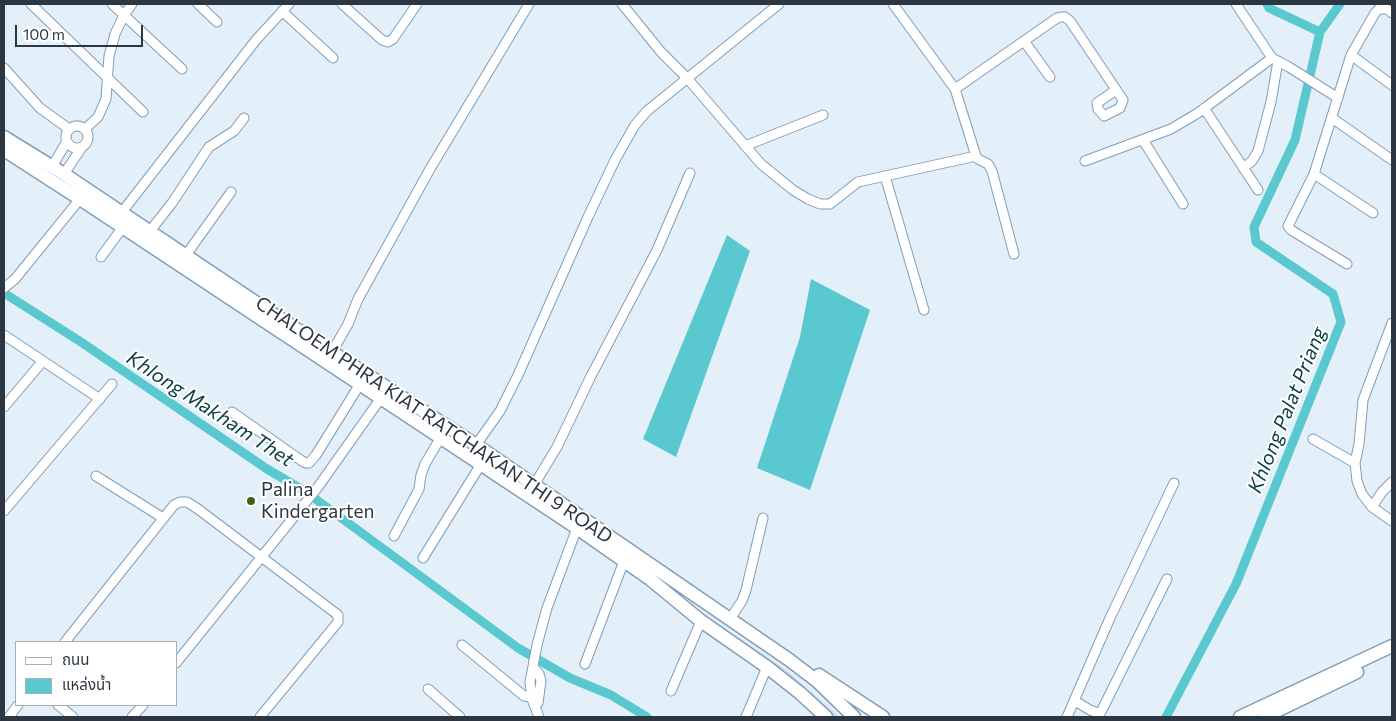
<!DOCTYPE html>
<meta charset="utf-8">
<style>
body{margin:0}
#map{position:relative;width:1396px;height:721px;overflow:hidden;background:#e3eff9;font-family:Commissioner,"Noto Sans Thai",sans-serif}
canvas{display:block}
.frame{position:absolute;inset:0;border:5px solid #2c3741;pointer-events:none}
.legend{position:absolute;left:15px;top:641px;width:162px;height:65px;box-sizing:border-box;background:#fff;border:1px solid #abafb3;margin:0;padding:6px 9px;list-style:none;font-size:15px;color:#2c3741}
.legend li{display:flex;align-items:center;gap:10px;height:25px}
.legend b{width:25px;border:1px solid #abafb3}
.scale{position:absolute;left:15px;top:25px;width:128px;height:22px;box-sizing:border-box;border:2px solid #2c3741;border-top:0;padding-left:6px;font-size:15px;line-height:18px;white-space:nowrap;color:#2c3741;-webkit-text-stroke:4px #fff;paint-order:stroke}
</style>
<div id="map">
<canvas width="1396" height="721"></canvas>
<div class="frame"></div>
<ul class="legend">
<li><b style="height:6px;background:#fff"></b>ถนน</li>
<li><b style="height:14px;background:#5ac8cf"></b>แหล่งน้ำ</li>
</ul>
<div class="scale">100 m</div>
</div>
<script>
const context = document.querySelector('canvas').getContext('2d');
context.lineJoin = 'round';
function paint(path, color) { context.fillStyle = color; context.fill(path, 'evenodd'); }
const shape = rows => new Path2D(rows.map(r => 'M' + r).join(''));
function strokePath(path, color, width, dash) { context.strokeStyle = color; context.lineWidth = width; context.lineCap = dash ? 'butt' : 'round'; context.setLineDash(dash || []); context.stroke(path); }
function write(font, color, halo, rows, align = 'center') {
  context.font = font + ' Commissioner,sans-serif'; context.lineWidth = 4; context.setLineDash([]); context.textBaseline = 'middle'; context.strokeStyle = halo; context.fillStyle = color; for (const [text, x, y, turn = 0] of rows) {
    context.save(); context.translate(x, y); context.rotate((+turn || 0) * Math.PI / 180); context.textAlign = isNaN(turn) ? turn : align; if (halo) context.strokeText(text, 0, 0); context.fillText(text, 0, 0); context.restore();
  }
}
paint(shape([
 [698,610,786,670,840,717,832,717,696,611]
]), '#dbd8f4');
paint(shape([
 [727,235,750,251,676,457,643,439],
 [811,279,870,310,810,490,757,468,800,337]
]), '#5ac8cf');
strokePath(shape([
 [1267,4,1269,8,1320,32],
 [4,293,81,342,267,469,306,492,518,648,570,678,611,695,647,717],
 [1166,717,1236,584,1341,322,1333,294,1256,242,1254,227,1295,140,1320,32,1340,4]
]), '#5ac8cf', 9);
const minor = shape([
 [31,4,143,112],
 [112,4,182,69],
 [198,4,217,22],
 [342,4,382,40,388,42,393,39,417,4],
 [622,4,661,52,687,78,761,164,793,190,808,199,820,204,830,204,858,182,976,156],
 [893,4,955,89,976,156,978,159,988,164,992,171,1014,254],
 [1236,4,1272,58,1289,67,1338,98],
 [282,11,333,58],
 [1024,41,1050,77],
 [1351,55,1392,85],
 [4,68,40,108,69,129],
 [955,89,1057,18,1061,17,1065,17,1070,21,1123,100,1120,108,1104,116,1098,109,1097,103,1116,90],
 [1204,108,1258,190],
 [1332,118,1392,160],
 '66 137a11 11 0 1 1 22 0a11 11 0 1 1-22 0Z',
 [85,129,98,117,106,99,109,56,115,34,124,15,132,4],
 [1143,140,1183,204],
 [745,146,823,115],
 [1085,161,1171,129,1198,113,1272,58],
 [52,167,67,141],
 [1243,168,1252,161,1258,151,1271,102,1278,61],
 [64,174,82,147],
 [1314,174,1373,213],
 [885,176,924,310],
 [122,212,256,40,289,4],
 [150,231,172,203,209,147,234,131,244,118],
 [186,255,231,192],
 [101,257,123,227],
 [1347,264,1291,230,1288,226,1314,174,1351,55,1375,13,1379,9,1387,9,1392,13],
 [4,288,15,279,80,199],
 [1392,323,1363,400,1359,444,1355,463,1357,481,1362,494,1372,507,1392,521],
 [4,335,100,399],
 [332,352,348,324,358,299,430,169,529,4],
 [4,407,42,362],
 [232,412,302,461,306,463,309,463,316,455,360,384],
 [1313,439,1355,463],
 [476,445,500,411,518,375,588,217,615,160,635,125,647,111,779,4],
 [96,476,163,518],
 [534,485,557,447,590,378,657,250,690,173],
 [1372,507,1382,492,1392,482],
 [4,511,112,384],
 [394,536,419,489,421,475,425,464,441,437],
 [423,558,481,464],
 [730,619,742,601,746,590,763,518],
 [65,642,174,505,180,502,187,502,198,509,338,615,338,622,260,717],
 [462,645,524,696,537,698],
 [176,663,318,487,381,398],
 [585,664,624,561],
 [534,668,539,674,541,681,538,703],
 [428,689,460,717],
 [671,691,701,621],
 [1075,701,1090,710,1098,713,1101,712,1167,579],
 [58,705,73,717],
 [9,717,18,705],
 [132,717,143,705],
 [539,717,532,699,530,682,537,645,547,608,577,528],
 [746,717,767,667],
 [1067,717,1110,618,1174,483]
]);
const secondary = shape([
 [4,137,64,174,273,314,476,445,788,659,817,681,854,717],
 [4,150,80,199,577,528,650,579,701,621,767,667,800,693,826,717],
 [819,675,883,717],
 [1240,717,1392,646],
 [1264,717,1357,672]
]);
strokePath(minor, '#839eb7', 11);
strokePath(secondary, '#839eb7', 15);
strokePath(minor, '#fff', 9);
strokePath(secondary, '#fff', 12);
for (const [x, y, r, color] of [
 [251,501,5,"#3a621d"]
]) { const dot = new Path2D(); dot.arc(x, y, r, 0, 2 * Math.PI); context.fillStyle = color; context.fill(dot); strokePath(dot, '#fff', 2); }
write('19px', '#2c3741', '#fff', [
 ["CHALOEM PHRA KIAT RATCHAKAN THI 9 ROAD",434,420,34]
]);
write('19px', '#2c3741', '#fff', [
 ["Palina",261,490],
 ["Kindergarten",261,512]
], 'left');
write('italic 20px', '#0d4144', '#fff', [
 ["Khlong Makham Thet",210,409,33],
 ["Khlong Palat Priang",1287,410,-68]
]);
</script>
